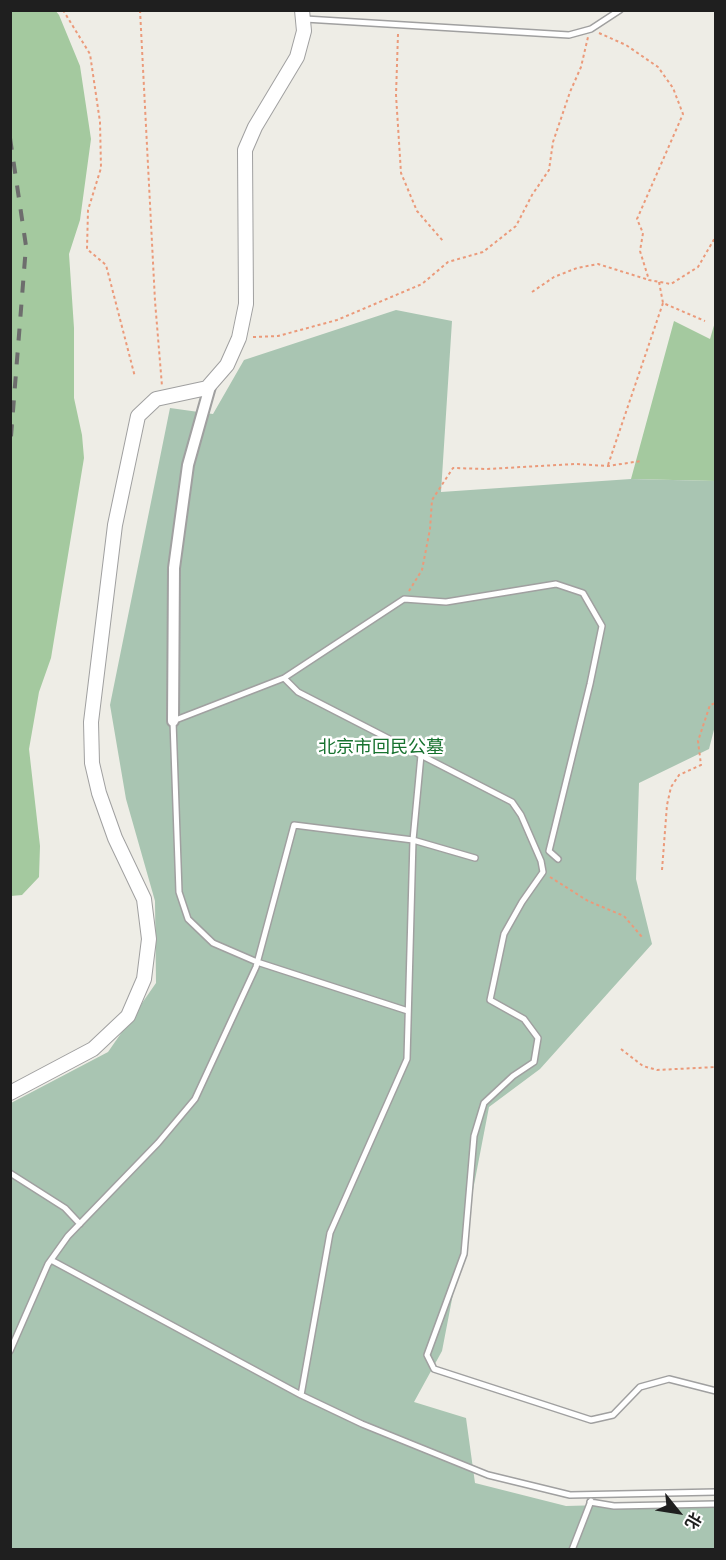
<!DOCTYPE html>
<meta charset="utf-8">
<style>
body{margin:0}
#map{position:relative;width:726px;height:1560px;overflow:hidden;background:#eeede6;font-family:"Golos Text","Noto Sans SC",sans-serif}
canvas{display:block}
.frame{position:absolute;inset:0;border:12px solid #1f1f1f;pointer-events:none}
.north{position:absolute;left:648px;top:1482px;width:60px;height:60px;-webkit-text-stroke:4px #fff;paint-order:stroke;rotate:120deg;font-size:16px;font-weight:700;line-height:24px;text-align:center;color:#1f1f1f}
.north::after{content:'';display:block;margin:auto;width:21px;height:27px;background:#1f1f1f;clip-path:polygon(50% 0,100% 100%,50% 72%,0 100%)}
</style>
<div id="map">
<canvas width="726" height="1560"></canvas>
<div class="frame"></div>
<div class="north">北</div>
</div>
<script>
const context = document.querySelector('canvas').getContext('2d');
context.lineJoin = 'round';
function paint(path, color) { context.fillStyle = color; context.fill(path, 'evenodd'); }
const shape = rows => new Path2D(rows.map(r => 'M' + r).join(''));
function strokePath(path, color, width, dash) { context.strokeStyle = color; context.lineWidth = width; context.lineCap = dash ? 'butt' : 'round'; context.setLineDash(dash || []); context.stroke(path); }
function write(font, color, halo, rows, align = 'center') {
  context.font = font + ' "Golos Text","Noto Sans SC",sans-serif'; context.lineWidth = 5; context.setLineDash([]); context.textBaseline = 'middle'; context.strokeStyle = halo; context.fillStyle = color; for (const [text, x, y, turn = 0] of rows) {
    context.save(); context.translate(x, y); context.rotate((+turn || 0) * Math.PI / 180); context.textAlign = isNaN(turn) ? turn : align; if (halo) context.strokeText(text, 0, 0); context.fillText(text, 0, 0); context.restore();
  }
}
paint(shape([
 [55,10,59,15,80,66,91,139,80,220,69,254,74,328,74,398,82,435,84,458,51,658,39,692,29,749,40,846,39,877,22,895,11,896,11,11],
 [674,321,710,339,715,322,715,481,631,479]
]), '#a4c99f');
paint(shape([
 [396,310,452,321,441,492,631,479,715,481,716,722,709,749,639,783,636,879,652,944,540,1069,489,1107,442,1351,414,1402,466,1418,475,1483,566,1506,715,1502,715,1549,11,1550,11,1103,108,1052,156,983,155,901,126,799,110,705,170,408,213,414,244,360]
]), '#a9c5b2');
const service = shape([
 [305,19,569,35,591,29,620,10],
 [284,678,173,721,179,892,188,919,213,943,257,962,408,1011],
 [558,859,549,851,590,684,602,626,583,593,556,584,446,602,404,599,284,678,298,692,512,802,521,815,541,861,543,872,522,902,504,934,490,1000,524,1019,538,1038,534,1062,513,1076,484,1103,474,1136,464,1254,427,1355,434,1369,591,1420,613,1415,640,1387,669,1379,716,1391],
 [10,1173,65,1208,80,1224],
 [51,1260,301,1395,330,1233,407,1059,413,840,421,755],
 [10,1351,48,1264,68,1236,158,1143,195,1099,256,967,294,825,413,840,475,858],
 [301,1395,362,1424,488,1475,570,1495,716,1492],
 [590,1502,614,1506,716,1504],
 [572,1550,591,1501]
]);
const minor = shape([
 [173,721,174,568,188,465,211,383]
]);
const tertiary = shape([
 [10,1093,93,1049,128,1016,144,979,149,939,144,899,115,838,99,793,92,763,91,722,115,525,138,416,156,399,207,388,227,365,239,338,246,304,245,150,255,127,297,57,304,31,302,10]
]);
strokePath(service, '#a0a0a0', 8);
strokePath(minor, '#a0a0a0', 14);
strokePath(tertiary, '#a0a0a0', 16);
strokePath(shape([
 [63,10,90,54,100,122,101,168,88,210,87,249,106,265,135,377],
 [140,10,155,301,162,386],
 [599,33,626,45,658,67,673,88,683,114,637,219,643,233,640,251,649,280,671,284,698,267,716,236],
 [398,34,396,95,401,173,417,211,443,241],
 [659,282,663,303,705,321],
 [532,292,554,277,577,268,598,264,649,280],
 [253,337,278,336,337,320,422,284,448,262,483,252,516,226,532,195,549,170,553,142,570,92,581,67,588,37],
 [608,465,663,303],
 [409,591,422,570,430,529,432,500,453,468,487,469,575,464,608,466,641,461],
 [662,870,667,805,671,787,679,775,701,765,698,741,710,705,716,703],
 [550,877,588,901,624,916,642,937],
 [621,1049,643,1066,657,1070,716,1067]
]), '#eb9a7a', 2, [3, 3]);
strokePath(service, '#fff', 5);
strokePath(minor, '#fff', 10);
strokePath(tertiary, '#fff', 14);
strokePath(shape([
 [10,138,26,246,10,449]
]), '#6d6d6d', 4, [12, 12]);
write('18px', '#17722f', '#fff', [
 ["北京市回民公墓",381,747]
]);
</script>
